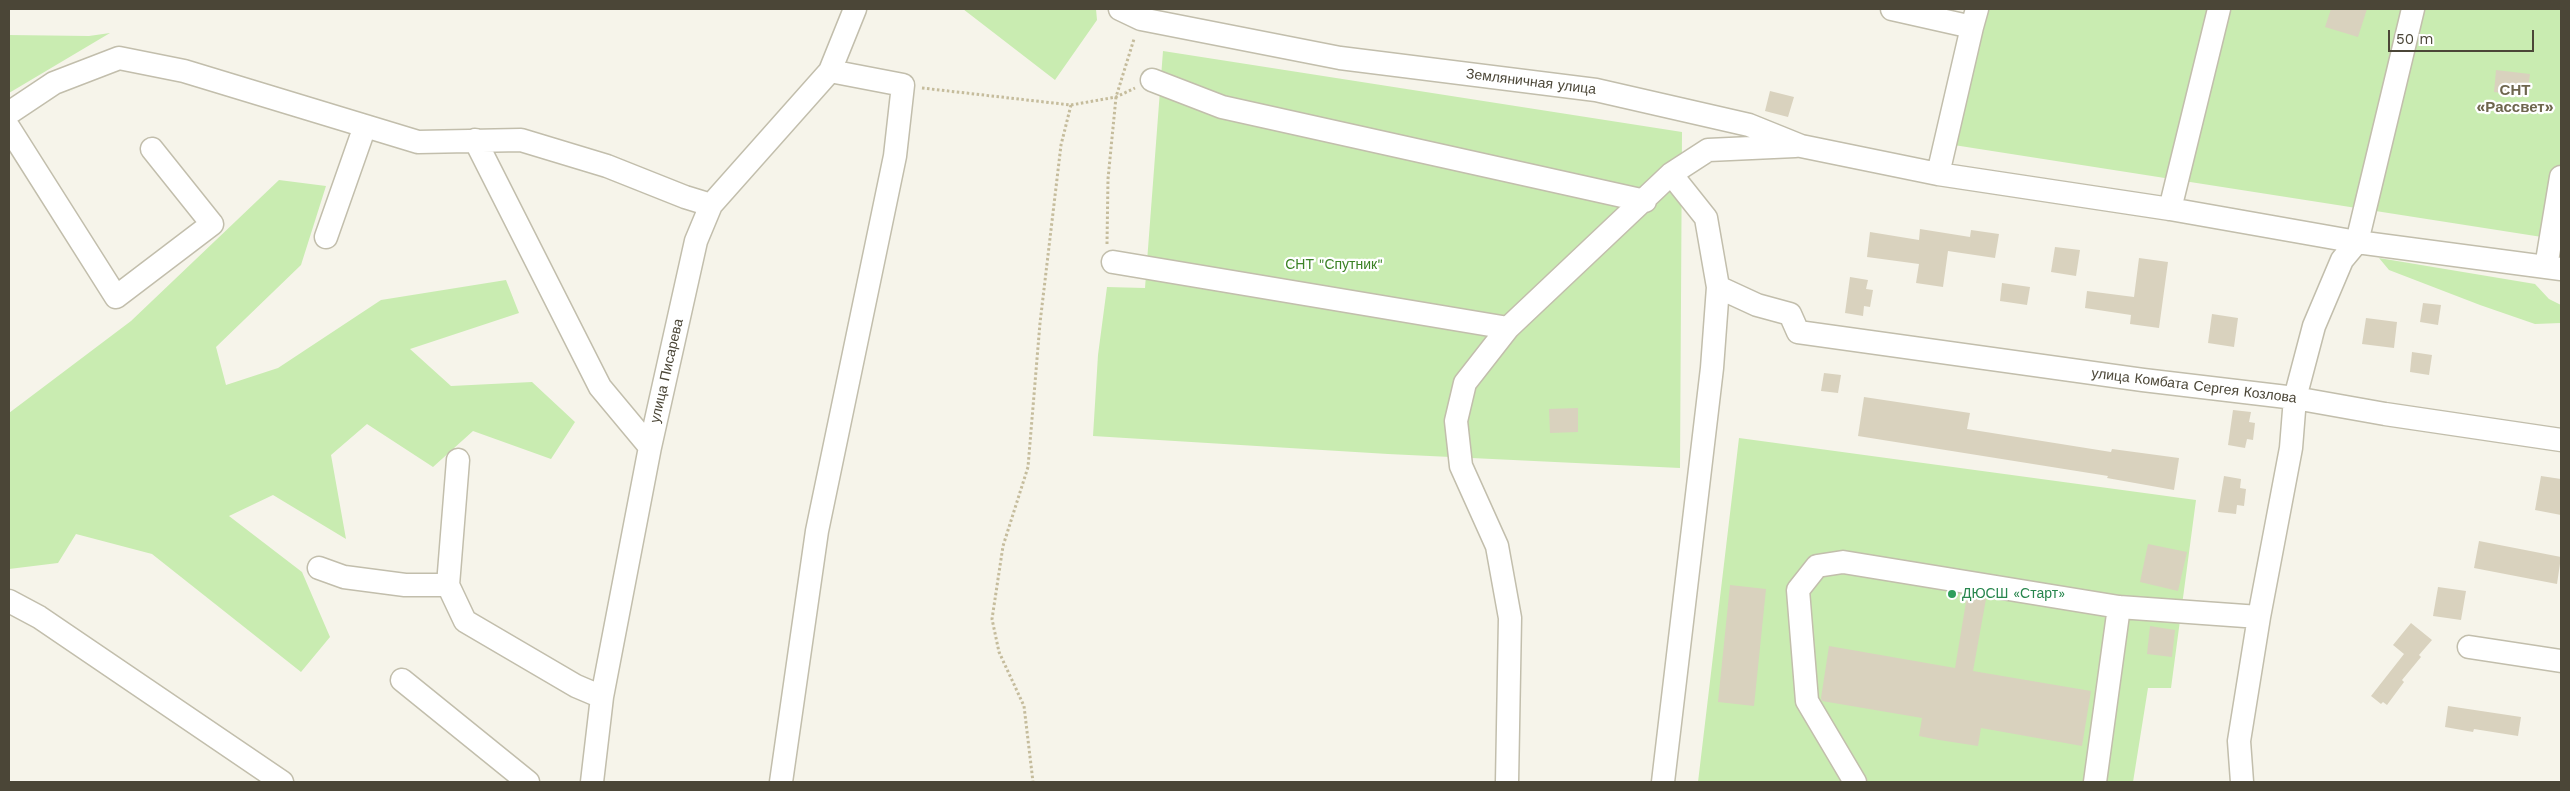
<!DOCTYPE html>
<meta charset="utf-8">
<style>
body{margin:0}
#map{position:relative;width:2570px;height:791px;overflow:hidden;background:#f6f4ea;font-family:"Work Sans",sans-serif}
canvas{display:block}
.frame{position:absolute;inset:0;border:10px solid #4b4637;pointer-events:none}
.scale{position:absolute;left:2388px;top:30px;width:146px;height:22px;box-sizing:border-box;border:2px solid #4b4637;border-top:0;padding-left:6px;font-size:15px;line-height:18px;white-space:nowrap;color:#4b4637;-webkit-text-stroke:4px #fff;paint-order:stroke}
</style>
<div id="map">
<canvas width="2570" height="791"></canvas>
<div class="frame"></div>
<div class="scale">50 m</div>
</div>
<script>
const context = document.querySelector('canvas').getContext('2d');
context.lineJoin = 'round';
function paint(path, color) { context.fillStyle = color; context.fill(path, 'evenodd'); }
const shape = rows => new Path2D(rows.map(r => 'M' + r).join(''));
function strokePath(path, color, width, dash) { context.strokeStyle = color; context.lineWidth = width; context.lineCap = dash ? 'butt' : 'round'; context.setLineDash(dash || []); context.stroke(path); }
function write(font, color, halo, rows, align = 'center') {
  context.font = font + ' "Work Sans",sans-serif'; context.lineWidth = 4.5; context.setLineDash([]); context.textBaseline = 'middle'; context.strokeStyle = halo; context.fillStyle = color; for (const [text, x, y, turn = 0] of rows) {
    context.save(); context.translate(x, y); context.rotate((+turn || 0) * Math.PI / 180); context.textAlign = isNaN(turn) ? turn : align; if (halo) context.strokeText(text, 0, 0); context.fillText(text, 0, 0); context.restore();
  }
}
paint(shape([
 [963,9,1096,9,1097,20,1055,80],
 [1978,9,2561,9,2561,240,1941,143],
 [110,33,9,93,9,35,89,36],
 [1163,51,1682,132,1680,468,1388,454,1093,436,1098,355,1107,287,1145,288],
 [279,180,326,186,301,265,216,347,226,385,278,368,381,300,506,280,519,313,410,349,451,386,532,382,575,422,551,459,473,431,433,467,367,424,331,455,346,539,273,495,229,516,302,572,330,637,301,672,152,554,76,534,58,563,9,569,9,413,131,321],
 [2379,258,2535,284,2549,299,2561,305,2561,323,2535,324,2480,305,2389,270],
 [1739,438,2196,500,2171,688,2148,688,2133,782,1698,782]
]), '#c9ecb1');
paint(shape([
 [2331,9,2367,9,2358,37,2325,27],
 [2496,70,2530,74,2527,96,2494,92],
 [1770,91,1794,97,1788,117,1765,111],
 [1920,229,1970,237,1971,230,1999,234,1995,258,1948,251,1943,287,1916,283,1919,264,1867,257,1870,232,1919,240],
 [2055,247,2080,250,2076,276,2051,272],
 [2139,258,2168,262,2159,328,2130,324,2131,315,2085,308,2087,291,2134,297],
 [1850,277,1868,280,1866,289,1873,290,1870,307,1864,306,1863,316,1845,313],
 [2002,283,2030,287,2027,305,2000,301],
 [2423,303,2441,305,2438,325,2420,322],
 [2212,314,2238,318,2234,347,2208,343],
 [2366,318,2397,322,2394,348,2362,344],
 [2412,352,2432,355,2429,375,2410,372],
 [1824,373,1841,375,1838,393,1821,391],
 [1864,397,1970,413,1967,429,2111,452,2112,449,2179,458,2174,490,2107,478,2108,476,1858,436],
 [1578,408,1578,432,1550,433,1549,409],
 [2233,410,2251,412,2249,422,2255,423,2253,440,2247,439,2245,448,2228,445],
 [2224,476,2241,479,2240,488,2246,489,2244,506,2237,505,2236,514,2218,512],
 [2541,476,2561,479,2561,515,2535,510],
 [2479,541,2561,557,2557,584,2474,568],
 [2148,544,2187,552,2178,591,2140,582],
 [1730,585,1766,589,1754,706,1718,702],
 [2438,587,2466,591,2461,620,2433,616],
 [1967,596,1986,599,1973,671,2091,691,2082,746,1981,728,1978,746,1939,740,1919,736,1922,718,1822,701,1821,698,1829,646,1955,668],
 [2411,623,2432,640,2419,655,2421,657,2402,680,2404,682,2387,705,2383,702,2381,704,2371,696,2404,654,2393,645],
 [2150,626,2175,630,2172,657,2147,654],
 [2448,706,2521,717,2518,736,2474,729,2473,732,2445,727]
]), '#d9d2be');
const minor = shape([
 [1120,9,1141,19,1340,58,1596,90,1749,125,1801,146,1938,174,2170,209,2357,242,2561,269],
 [1892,9,1972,27,1977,9],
 [1152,80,1222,107,1645,201],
 [9,113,54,83,119,58,184,71,418,142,521,140,607,166,685,197,711,205],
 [9,128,116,297,212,224,152,149],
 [475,140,600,387,650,447],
 [1938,174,1972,27],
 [2170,209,2219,9],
 [326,237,365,126],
 [1113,262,1508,328],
 [2546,267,2561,177],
 [1718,287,1757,305,1790,314,1798,332,2143,380,2295,398,2385,414,2561,440],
 [319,568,344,577,405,585,448,585,465,621,576,686,602,697],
 [448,585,458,460],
 [9,601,39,617,282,782],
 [2469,647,2561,661],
 [402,680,528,782],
 [592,782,602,697,650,447,696,241,711,205,830,71,855,9],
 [781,782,817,531,895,156,903,85,830,71],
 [1507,782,1510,618,1497,546,1461,466,1456,421,1465,383,1508,328,1671,174,1708,150,1795,146],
 [1663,782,1712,368,1718,287,1706,218,1671,174],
 [1855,782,1807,701,1798,590,1817,566,1843,562,2119,607,2259,617],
 [2095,782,2119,607],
 [2242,782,2239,741,2259,617,2291,448,2295,398,2314,326,2342,260,2357,242,2413,9]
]);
strokePath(minor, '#c2beac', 25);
strokePath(shape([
 [922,88,1071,105,1061,145,1040,323,1028,467,1003,546,992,619,999,652,1024,706,1033,782],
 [1071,105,1116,97,1135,88],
 [1107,244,1108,179,1116,97,1134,39]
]), '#c5bc9c', 3, [2.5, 2.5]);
strokePath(minor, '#fff', 22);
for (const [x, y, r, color] of [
 [1952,594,5,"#2e9e5b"]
]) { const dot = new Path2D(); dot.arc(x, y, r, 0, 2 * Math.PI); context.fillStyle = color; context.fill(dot); strokePath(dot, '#fff', 2); }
write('14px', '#4b4637', '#fff', [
 ["Земляничная улица",1531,82,7],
 ["улица Писарева",667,371,-77],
 ["улица Комбата Сергея Козлова",2194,386,7]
]);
write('14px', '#3b8225', '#fff', [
 ["СНТ \"Спутник\"",1334,265]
]);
write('14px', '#27864d', '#fff', [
 ["ДЮСШ «Старт»",1962,594]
], 'left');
write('bold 15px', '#6e664e', '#fff', [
 ["СНТ",2515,91],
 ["«Рассвет»",2515,108]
]);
</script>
